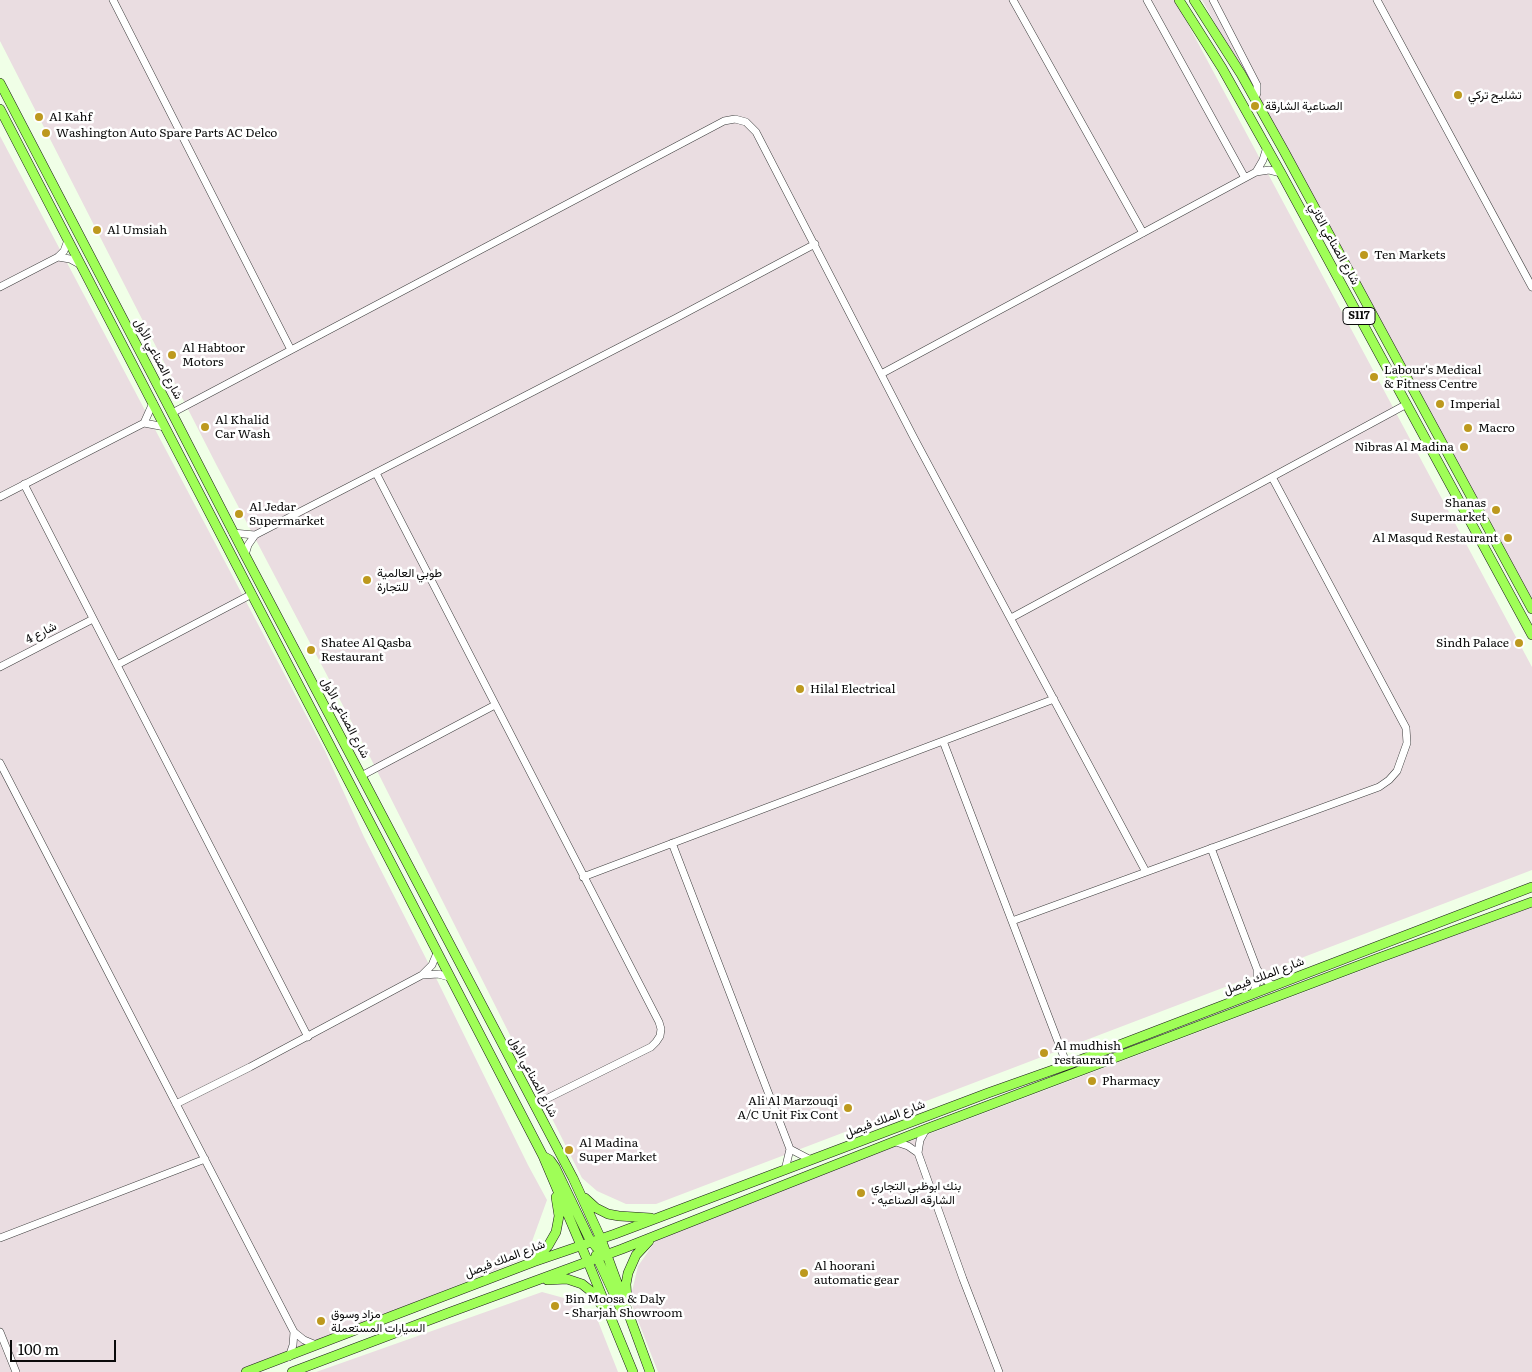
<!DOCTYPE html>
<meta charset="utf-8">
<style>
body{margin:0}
#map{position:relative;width:1532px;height:1372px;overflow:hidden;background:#f0ffe7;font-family:Literata,serif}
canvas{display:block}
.scale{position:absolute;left:10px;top:1340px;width:106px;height:22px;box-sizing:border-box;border:2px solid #0a0a0a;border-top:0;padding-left:6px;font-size:15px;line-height:18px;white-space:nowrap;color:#0a0a0a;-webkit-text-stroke:4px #fff;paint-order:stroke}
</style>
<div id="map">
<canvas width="1532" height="1372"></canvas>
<div class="scale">100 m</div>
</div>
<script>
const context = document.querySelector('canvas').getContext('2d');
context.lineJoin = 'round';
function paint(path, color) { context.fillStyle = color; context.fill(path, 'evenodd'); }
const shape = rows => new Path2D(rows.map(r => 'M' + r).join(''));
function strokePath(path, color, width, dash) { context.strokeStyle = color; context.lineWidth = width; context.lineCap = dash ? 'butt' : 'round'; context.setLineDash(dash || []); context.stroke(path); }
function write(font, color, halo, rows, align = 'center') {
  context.font = font + ' Literata,Vazirmatn,serif'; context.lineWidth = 5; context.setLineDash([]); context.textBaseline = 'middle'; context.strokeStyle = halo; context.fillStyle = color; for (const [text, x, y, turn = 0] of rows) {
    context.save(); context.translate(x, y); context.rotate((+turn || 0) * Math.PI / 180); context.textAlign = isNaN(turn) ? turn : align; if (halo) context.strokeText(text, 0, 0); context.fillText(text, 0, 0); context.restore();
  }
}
paint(shape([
 [0,0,1175,0,1532,667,1532,870,656,1204,626,1204,597,1191,582,1178,370,757,217,466,0,41],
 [1202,0,1532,0,1532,600,1341,248],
 [0,136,325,751,364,837,438,982,528,1165,547,1200,526,1258,415,1302,289,1357,246,1372,0,1372],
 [1532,906,1532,1372,658,1372,630,1300,638,1266,659,1236],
 [542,1292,575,1301,598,1321,618,1372,316,1372]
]), '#eadde1');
const minor = shape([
 [113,0,291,350],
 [1013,0,1143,233],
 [1147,0,1245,178],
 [1213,0,1257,85,1257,93,1255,99],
 [1377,0,1532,287],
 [1256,172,1263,160,1267,147],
 [58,257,70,259,81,265],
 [0,287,58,257,64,251,68,240],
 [881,374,1256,172,1269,170,1281,173],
 [172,413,724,121,735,119,746,122,756,132,914,438,1146,872],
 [144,423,153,403],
 [376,473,659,1022,661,1029,660,1036,656,1042,651,1047,534,1105],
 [24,484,308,1037],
 [0,497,144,423,165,427],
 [233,533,255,535],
 [245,555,248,545,255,535,676,318,815,244],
 [1011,618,1407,404],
 [117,665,252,594],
 [0,667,93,619],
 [943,741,1067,1065],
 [0,763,294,1332,304,1340,316,1345],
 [361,776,495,705],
 [672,843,790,1149,785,1170],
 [1211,848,1257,969,1264,979,1274,986],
 [583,877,1054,699],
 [1012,921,1379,787,1389,780,1397,771,1407,743,1406,728,1272,477],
 [423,975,438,974,449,977],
 [1253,994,1257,982,1257,970],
 [176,1104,250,1067,422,975,432,965,437,953],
 [926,1129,920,1140,918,1153,963,1279,999,1372],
 [896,1142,908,1146,918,1153],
 [790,1149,811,1160],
 [0,1238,205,1159],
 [0,1332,16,1372],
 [289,1357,293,1345,294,1332]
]);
const major = shape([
 [1179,0,1222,68,1281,173,1532,635],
 [1194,0,1241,74,1284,151,1532,609],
 [0,83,172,413,245,555,573,1178,601,1239,650,1372],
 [0,109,543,1156,588,1262,633,1372],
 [543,1156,550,1160,555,1167,589,1238,596,1247,607,1254],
 [585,1198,596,1208,608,1214,619,1216,651,1218],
 [596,1255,621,1309],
 [534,1261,548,1246,556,1232,559,1216,556,1197],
 [547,1280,567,1279,582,1284,592,1292,603,1307],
 [627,1300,626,1284,628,1273,636,1255,649,1241],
 [246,1372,533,1262,615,1234,988,1093,1067,1065,1532,887],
 [292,1372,448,1313,622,1249,926,1129,1376,959,1532,902]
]);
strokePath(minor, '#3d3d3d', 8);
strokePath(major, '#1b1b1b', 10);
strokePath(minor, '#fff', 7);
strokePath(major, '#9ffe57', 9);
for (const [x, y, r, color] of [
 [1458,95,5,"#bd991e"],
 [1255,106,5,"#bd991e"],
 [39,117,5,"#bd991e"],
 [46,133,5,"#bd991e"],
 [97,230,5,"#bd991e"],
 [1364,255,5,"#bd991e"],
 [172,355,5,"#bd991e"],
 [1374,377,5,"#bd991e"],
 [1440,404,5,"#bd991e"],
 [205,427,5,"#bd991e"],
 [1468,428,5,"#bd991e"],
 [1464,447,5,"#bd991e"],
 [1496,510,5,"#bd991e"],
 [239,514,5,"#bd991e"],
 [1508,538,5,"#bd991e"],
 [367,580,5,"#bd991e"],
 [1519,643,5,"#bd991e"],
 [311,650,5,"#bd991e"],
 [800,689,5,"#bd991e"],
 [1044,1053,5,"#bd991e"],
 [1092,1081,5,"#bd991e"],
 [848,1108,5,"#bd991e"],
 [569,1150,5,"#bd991e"],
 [861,1193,5,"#bd991e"],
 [804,1273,5,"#bd991e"],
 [555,1306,5,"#bd991e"],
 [321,1321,5,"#bd991e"]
]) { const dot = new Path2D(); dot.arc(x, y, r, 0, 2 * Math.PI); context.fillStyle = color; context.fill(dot); strokePath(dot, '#fff', 2); }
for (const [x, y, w] of [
 [1359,316,32]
]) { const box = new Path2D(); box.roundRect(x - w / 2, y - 8.5, w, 17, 4); context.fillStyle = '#fff'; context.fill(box); strokePath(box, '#0a0a0a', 1); }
write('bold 11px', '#0a0a0a', null, [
 ["S117",1359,316]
]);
write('12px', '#0a0a0a', '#fff', [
 ["تشليح تركي",1468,95],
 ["الصناعية الشارقة",1265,106],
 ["Al Kahf",49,117],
 ["Washington Auto Spare Parts AC Delco",56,133],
 ["Al Umsiah",107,230],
 ["Ten Markets",1374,255],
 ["Al Habtoor",182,348],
 ["Motors",182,362],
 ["Labour's Medical",1384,370],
 ["& Fitness Centre",1384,384],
 ["Imperial",1450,404],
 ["Al Khalid",215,420],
 ["Car Wash",215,434],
 ["Macro",1478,428],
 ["Nibras Al Madina",1454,447,"right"],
 ["Shanas",1486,503,"right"],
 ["Supermarket",1486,517,"right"],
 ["Al Jedar",249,507],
 ["Supermarket",249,521],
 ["Al Masqud Restaurant",1498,538,"right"],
 ["طوبي العالمية",377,573],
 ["للتجارة",377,587],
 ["Shatee Al Qasba",321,643],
 ["Restaurant",321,657],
 ["Sindh Palace",1509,643,"right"],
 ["Hilal Electrical",810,689],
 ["Al mudhish",1054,1046],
 ["restaurant",1054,1060],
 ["Pharmacy",1102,1081],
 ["Ali Al Marzouqi",838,1101,"right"],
 ["A/C Unit Fix Cont",838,1115,"right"],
 ["Al Madina",579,1143],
 ["Super Market",579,1157],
 ["بنك ابوظبي التجاري",871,1186],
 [". الشارقه الصناعيه",871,1200],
 ["Al hoorani",814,1266],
 ["automatic gear",814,1280],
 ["Bin Moosa & Daly",565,1299],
 ["- Sharjah Showroom",565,1313],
 ["مزاد وسوق",331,1314],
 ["السيارات المستعملة",331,1328]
], 'left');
write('12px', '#0a0a0a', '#fff', [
 ["شارع الصناعي الثاني",1334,244,61],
 ["شارع الصناعي الأول",158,359,62],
 ["شارع 4",41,633,-27],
 ["شارع الصناعي الأول",345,718,62],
 ["شارع الملك فيصل",1264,976,-21],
 ["شارع الصناعي الأول",533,1077,62],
 ["شارع الملك فيصل",885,1119,-21],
 ["شارع الملك فيصل",505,1259,-21]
]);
</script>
